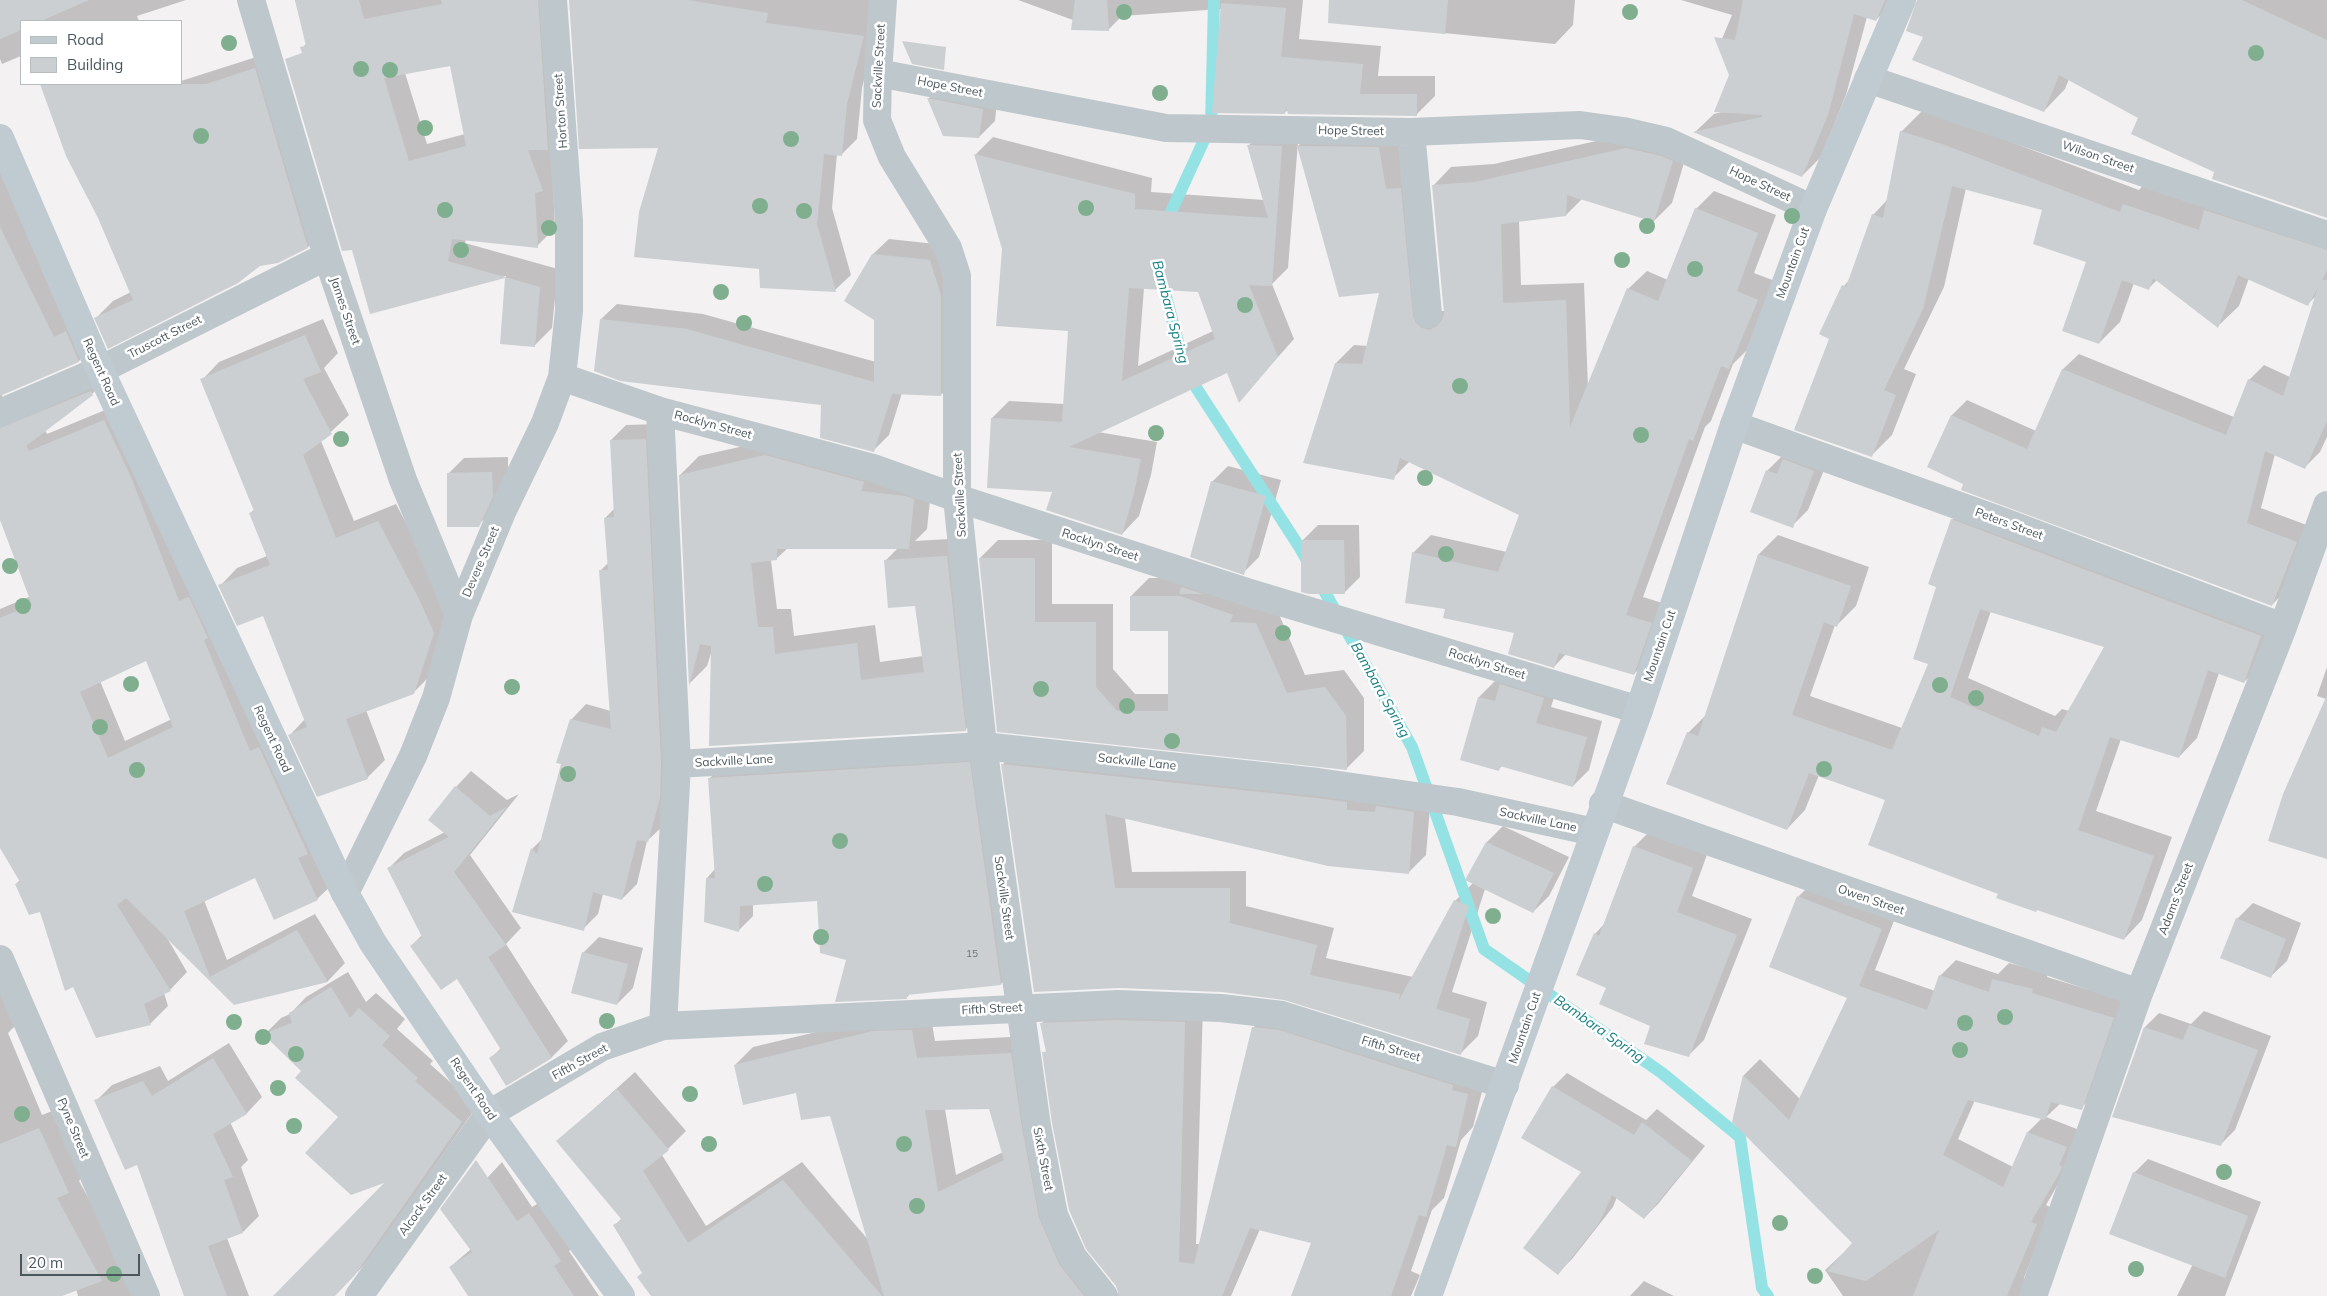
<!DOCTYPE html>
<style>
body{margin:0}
#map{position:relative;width:2327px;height:1296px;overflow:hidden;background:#f3f1f1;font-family:Mulish,sans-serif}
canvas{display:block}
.legend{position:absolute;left:20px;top:20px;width:162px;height:65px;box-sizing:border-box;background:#fff;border:1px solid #b7bcbe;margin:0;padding:6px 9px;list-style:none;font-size:15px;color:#4a575d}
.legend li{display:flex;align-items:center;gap:10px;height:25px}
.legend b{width:25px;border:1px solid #b7bcbe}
.scale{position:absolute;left:20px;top:1254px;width:120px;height:22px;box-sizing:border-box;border:2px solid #4a575d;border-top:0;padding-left:6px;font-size:15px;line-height:18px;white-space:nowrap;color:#4a575d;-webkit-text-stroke:4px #fff;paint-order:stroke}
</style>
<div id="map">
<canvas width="2327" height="1296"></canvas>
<ul class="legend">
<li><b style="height:6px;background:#bfcad1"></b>Road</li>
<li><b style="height:14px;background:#cbcfd2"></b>Building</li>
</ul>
<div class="scale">20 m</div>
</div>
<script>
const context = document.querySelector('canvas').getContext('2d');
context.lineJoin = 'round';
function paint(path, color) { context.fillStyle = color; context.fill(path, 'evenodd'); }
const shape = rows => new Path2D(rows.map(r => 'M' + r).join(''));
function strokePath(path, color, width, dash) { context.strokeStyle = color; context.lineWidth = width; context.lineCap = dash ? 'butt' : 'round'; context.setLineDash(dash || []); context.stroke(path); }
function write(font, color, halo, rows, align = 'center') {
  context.font = font + ' Mulish,sans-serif'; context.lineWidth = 5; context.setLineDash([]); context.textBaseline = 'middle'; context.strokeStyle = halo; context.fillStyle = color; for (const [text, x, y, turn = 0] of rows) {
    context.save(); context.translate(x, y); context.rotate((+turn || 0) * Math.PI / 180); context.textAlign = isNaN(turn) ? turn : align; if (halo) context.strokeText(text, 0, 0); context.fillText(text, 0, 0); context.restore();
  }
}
paint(shape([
 [0,0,186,0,137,16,139,21,21,21,21,56,2,64,0,59],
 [295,0,556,0,553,179,555,228,537,246,466,239,465,243,558,269,552,328,534,346,502,343,506,276,371,312,302,48,307,43],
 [451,64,465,134,427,144,405,73],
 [570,0,881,0,879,20,862,88,857,139,841,155,837,154,832,208,851,275,835,290,660,146],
 [1018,0,1303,0,1299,39,1381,46,1378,76,1435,76,1435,96,1416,115,1288,110,1284,113,1221,9,1122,16,1108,30,1073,20],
 [1354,0,1575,0,1573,25,1555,44,1352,24],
 [1681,0,1895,0,1876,20,1867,17,1846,95,1821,157,1802,176,1695,132,1714,114,1722,112,1731,75,1719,46,1732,15],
 [1918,0,2327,0,2327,217,2215,172,2140,117,2069,79,2065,89,2044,111,1925,36],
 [272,52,324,230,308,247,259,265,96,318,113,301,131,292,99,218,67,155,41,84,161,84,163,87,181,84,181,81],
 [944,83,998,93,995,121,979,137,928,99],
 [1922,111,1963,124,2139,190,2145,183,2327,223,2327,285,2308,304,2249,278,2239,306,2218,326,2157,280,2149,288,2134,283,2120,322,2099,343,2088,261,2044,209,1966,188,1944,287,1904,369,1916,374,1892,435,1871,456,1831,338,1821,334,1844,286,1850,279,1873,215,1887,200,1901,132],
 [1266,128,1299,129,1288,268,1272,284,1294,339,1239,401,1228,371,1098,432,1157,442,1151,475,1139,516,1122,534,1053,491,992,418,1009,401,1064,404,1070,330,1003,249,976,154,993,137,1152,178,1151,192,1264,200,1249,145],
 [1144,288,1199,291,1213,331,1138,366],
 [1316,128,1397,129,1440,311,1445,311,1433,186,1451,167,1494,164,1645,130,1690,143,1672,203,1654,221,1582,199,1566,215,1519,220,1521,285,1584,283,1588,388,1628,289,1647,271,1668,280,1696,209,1714,191,1776,215,1754,273,1775,281,1747,350,1733,364,1711,421,1705,427,1643,597,1669,605,1652,656,1634,674,1566,654,1554,667,1516,632,1447,608,1413,553,1431,535,1507,552,1521,514,1410,461,1393,478,1336,363,1354,345,1368,346,1381,291,1298,146],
 [0,156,96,343,79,361,2,394,3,402,110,376,92,394,45,430,47,434,122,403,335,882,317,899,256,876,204,900,227,960,315,914,345,963,328,981,234,1003,166,936,187,972,170,990,164,993,168,1006,151,1023,97,1036,41,910,16,884,20,880,0,843,0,609,31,596,0,517],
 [147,660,172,719,125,741,100,681],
 [889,239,945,245,956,379,941,395,902,393,889,435,873,451,823,404,601,319,617,304,703,314,876,362,873,254],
 [2327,308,2327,437,2320,452,2304,468,2275,454,2261,508,2312,527,2287,589,2272,605,1964,484,1928,467,1952,415,1967,400,2036,431,2063,369,2079,354,2234,417,2249,380,2264,365,2290,377],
 [323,319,338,353,324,368,349,415,321,441,354,521,396,504,438,583,451,615,431,675,413,693,366,710,385,760,367,778,290,735,305,719,264,614,220,586,237,568,267,556,250,513,255,509,202,380,219,362],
 [660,424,676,748,663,826,647,841,637,884,622,899,603,894,598,914,583,929,532,849,543,838,562,763,571,720,586,704,611,711,600,571,609,562,605,518,615,508,611,440,626,425],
 [784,437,932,481,927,529,915,541,966,538,984,711,965,730,712,650,707,666,690,683,680,475,699,456],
 [788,548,898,548,886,560,916,605,923,656,880,662,875,625,794,636,791,609,777,609,771,560,776,559],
 [1783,455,1830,455,1808,510,1792,526,1767,471],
 [508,457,508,479,495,509,478,525,448,474,464,458],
 [1228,466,1281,480,1259,557,1243,573,1212,482],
 [1971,501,2279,617,2263,663,2244,682,2219,673,2197,738,2179,757,2121,739,2096,811,2172,837,2142,920,2124,939,1999,893,1887,799,1819,775,1805,810,1787,829,1688,733,1707,714,1759,554,1778,535,1869,567,1856,606,1837,625,1835,625,1810,696,1902,728,1929,664,1937,586,1952,520],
 [1991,611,2105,646,2069,711,2062,709,2055,716,1968,678],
 [1318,525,1359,525,1360,577,1344,593,1302,541],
 [998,540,1052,540,1052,604,1113,604,1113,669,1135,694,1169,694,1169,630,1131,596,1149,578,1199,578,1275,605,1305,675,1344,670,1364,698,1364,751,1346,769,998,731,980,558],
 [2327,667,2327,855,2326,699,2317,696],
 [1495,681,1503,683,1559,682,1551,707,1602,721,1589,770,1573,786,1502,766,1498,770,1462,760,1479,697],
 [1020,747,1431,795,1426,855,1409,872,1125,818,1132,872,1246,871,1246,906,1334,928,1326,958,1413,977,1455,901,1473,883,1467,880,1487,842,1503,826,1569,857,1549,896,1533,912,1485,889,1452,992,1487,1002,1478,1036,1461,1053,1284,998,1222,991,1119,987,1035,991,1003,764],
 [983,749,1014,970,1001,984,910,994,907,997,848,959,818,900,753,904,753,916,739,930,707,878,715,869,710,778,723,764],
 [471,771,507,800,519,794,470,855,521,928,506,944,568,1041,552,1057,507,1084,491,1058,501,1048,458,977,411,946,422,935,389,868,404,853,445,832,456,787],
 [1650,831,1708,852,1692,896,1752,919,1704,1040,1688,1056,1651,1025,1595,934,1605,923,1634,847],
 [1815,880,1897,913,1875,970,1935,991,1940,976,1956,960,1998,974,2009,963,2048,973,2047,977,2129,1002,2097,1092,2081,1108,2061,1103,2046,1117,2082,1131,2076,1153,2046,1205,2052,1208,2024,1278,2034,1282,2036,1296,1843,1296,1825,1270,1854,1243,1733,1122,1744,1075,1760,1059,1800,1099,1849,997,1771,967,1799,896],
 [1975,1100,2042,1118,2028,1132,2013,1167,1958,1139],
 [2253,903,2301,923,2287,961,2271,976,2237,919],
 [599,937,643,948,633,988,617,1004,583,953],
 [348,972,366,1002,376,993,405,1019,397,1029,433,1061,430,1064,477,1106,370,1259,334,1296,275,1296,389,1180,303,1071,265,1034,281,1018,290,1014,306,997],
 [0,975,16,1025,8,1033,42,1115,60,1108,88,1171,79,1181,143,1296,78,1296,76,1289,59,1296,0,1296],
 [1203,1005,1196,1244,1200,1244,1253,1028,1271,1010,1486,1076,1473,1127,1461,1140,1444,1198,1432,1210,1411,1271,1420,1275,1411,1296,1290,1296,1292,1296,1313,1242,1260,1229,1231,1296,652,1296,643,1273,614,1226,622,1218,558,1141,635,1072,686,1131,662,1155,706,1226,802,1162,870,1242,831,1114,798,1092,735,1065,753,1047,892,1014,930,1012,935,1041,1029,1036,1057,1203,1078,1249,1117,1293,1121,1293,1044,1053,1047,1050,1041,1024,1059,1006],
 [990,1108,1003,1152,956,1175,945,1109],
 [2204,1011,2271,1036,2235,1130,2221,1144,2145,1027,2159,1013,2191,1024],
 [229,1043,262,1097,247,1113,230,1122,248,1160,241,1167,259,1216,243,1232,227,1238,249,1296,186,1296,138,1163,96,1101,112,1085,160,1066,168,1081],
 [1567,1073,1646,1120,1657,1109,1705,1146,1658,1204,1644,1218,1617,1197,1613,1207,1572,1259,1558,1273,1583,1172,1553,1087],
 [2148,1159,2261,1202,2225,1296,2177,1296,2193,1264,2134,1173],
 [502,1162,532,1207,544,1200,575,1245,569,1251,599,1296,470,1296,450,1267,471,1249,460,1225,488,1177],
 [1644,1281,1674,1296,1630,1296]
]), '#0003');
strokePath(shape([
 [1164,227,1211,125,1214,0],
 [1160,274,1186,372,1300,548,1412,747,1484,949,1662,1073,1740,1137,1762,1288,1768,1296]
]), '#95e2e5', 12);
paint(shape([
 [0,0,89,0,41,21,21,21,21,30,0,39],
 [295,0,359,0,364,19,442,4,441,0,538,0,548,150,528,150,543,191,535,193,538,248,452,239,448,261,540,287,535,347,500,344,505,278,370,314,352,250,342,251,285,59,302,53,300,47,306,46],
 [450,66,466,146,409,161,384,78],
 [569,0,687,0,768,13,766,23,864,36,847,104,842,156,824,154,817,224,836,292,760,288,759,269,634,257,639,212,658,148,579,149],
 [1075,0,1107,0,1109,31,1071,30],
 [1329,0,1448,0,1445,34,1328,23],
 [1743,0,1885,0,1876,21,1854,14,1828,115,1802,177,1693,132,1762,117,1762,115,1714,112,1729,75,1714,37,1735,40],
 [1917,0,2242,0,2327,40,2327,218,2212,179,2214,172,2131,134,2138,118,2059,75,2044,112,1912,60,1923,37,1906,31],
 [1221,3,1286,8,1281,57,1363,64,1360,94,1417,94,1417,116,1288,114,1286,106,1285,114,1212,113],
 [902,41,946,47,944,70,912,64],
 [255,68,308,248,278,263,260,266,238,283,108,349,94,318,133,300,98,218,66,156,40,84,206,84],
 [927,98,983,109,979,138,943,136],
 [1900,131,1942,144,2120,212,2123,204,2199,230,2204,210,2327,250,2327,270,2322,280,2327,280,2327,421,2305,469,2265,451,2247,523,2297,542,2272,606,1961,490,1963,484,1927,467,1951,415,2027,449,2062,369,2226,435,2248,379,2283,396,2318,287,2308,306,2238,275,2218,328,2153,278,2149,290,2122,280,2099,344,2062,331,2086,262,2033,244,2042,210,1952,186,1923,309,1884,390,1896,395,1872,457,1794,430,1829,339,1819,334,1842,285,1846,287,1872,214,1883,218],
 [1247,145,1282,146,1272,286,1249,285,1278,357,1239,403,1227,373,1069,447,1141,459,1134,493,1122,535,1046,510,1052,492,987,488,991,418,1062,422,1068,331,996,326,1002,249,974,154,1135,194,1135,209,1268,218],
 [1129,288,1198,292,1215,339,1122,381],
 [1297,146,1379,147,1386,189,1401,188,1413,316,1416,323,1422,328,1429,330,1437,326,1442,320,1444,313,1432,185,1475,182,1626,148,1661,156,1673,161,1654,222,1567,195,1566,216,1501,224,1503,303,1566,300,1570,427,1627,288,1658,301,1695,208,1758,233,1737,291,1758,300,1729,369,1721,366,1693,441,1689,439,1626,615,1652,623,1634,675,1559,653,1554,668,1508,654,1514,633,1443,618,1445,609,1405,603,1412,552,1498,572,1519,515,1400,458,1394,480,1303,463,1335,363,1362,364,1379,293,1339,297],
 [0,227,54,337,66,331,79,362,0,396],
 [872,254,930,260,941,296,941,396,892,394,874,452,820,438,821,405,620,381,594,371,600,319,687,329,874,382,874,320,844,301],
 [305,335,321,372,303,379,332,434,303,455,336,538,378,521,420,601,434,633,414,694,346,719,368,779,317,797,288,735,307,727,263,616,237,626,218,585,270,565,249,513,254,511,200,379],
 [91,391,93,395,26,446,29,451,104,420,131,477,179,601,189,597,208,638,204,640,250,751,259,747,308,854,298,858,318,900,274,920,255,878,184,911,210,977,297,930,328,982,234,1005,126,898,117,905,171,991,144,1004,151,1025,96,1038,73,987,65,991,40,912,29,915,15,884,20,882,0,848,0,618,32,605,0,520,0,428],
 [146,661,173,727,108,758,80,692],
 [646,439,661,764,660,798,648,842,637,840,622,900,593,892,584,931,512,912,531,848,537,854,561,764,556,763,570,719,611,729,599,570,608,570,604,518,614,517,610,440],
 [765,455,864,482,861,491,905,496,914,499,909,549,777,549,777,560,751,563,758,627,773,627,775,654,857,643,861,680,924,672,915,606,888,608,884,560,947,556,966,731,709,746,711,646,700,644,689,686,679,475],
 [1783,459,1814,471,1793,528,1750,512,1766,470,1777,474],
 [492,472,493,496,479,527,447,527,447,473],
 [1211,481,1266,496,1244,575,1190,557],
 [1951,519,2261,636,2244,683,2208,670,2179,758,2110,737,2078,830,2154,856,2124,940,2037,910,2036,912,1996,898,1998,894,1868,845,1885,800,1809,773,1787,830,1666,784,1687,732,1698,736,1758,554,1851,586,1837,627,1824,622,1792,715,1892,750,1928,664,1913,659,1936,587,1928,584],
 [1980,609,2104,647,2056,732,2042,727,2039,736,1950,697],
 [1301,540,1344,540,1345,594,1309,594,1301,592],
 [979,558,1035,558,1035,622,1096,622,1096,687,1117,711,1168,711,1168,631,1130,631,1130,596,1180,596,1233,615,1230,622,1256,623,1287,693,1325,687,1346,716,1347,770,997,732],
 [1181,587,1203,594,1179,594],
 [1500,684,1544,698,1536,723,1587,737,1573,787,1500,766,1499,771,1460,760,1478,697,1495,701],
 [2327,695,2327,859,2268,841,2283,794],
 [970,762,1001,985,907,995,907,999,835,1002,846,960,820,953,817,901,740,906,739,932,704,922,706,878,715,878,708,778],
 [1001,764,1316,798,1347,802,1347,810,1375,812,1376,806,1414,812,1409,874,1328,866,1105,814,1115,888,1230,888,1230,923,1317,945,1310,975,1400,994,1399,1000,1454,900,1469,906,1436,1009,1470,1019,1461,1055,1284,1000,1222,992,1119,988,1034,992],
 [455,786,490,816,507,807,454,872,506,945,488,957,552,1058,506,1086,489,1058,501,1050,457,979,441,990,410,946,422,937,387,868,449,837,428,820],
 [1486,842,1554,873,1533,913,1465,880],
 [1633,846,1693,868,1677,912,1737,935,1689,1057,1644,1044,1650,1026,1599,1004,1606,988,1576,975,1594,933,1599,936],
 [1797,896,1882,929,1859,986,1927,1010,1939,975,1989,992,1992,979,2033,989,2032,993,2114,1018,2082,1110,2051,1102,2045,1120,1968,1100,1943,1155,2003,1187,2027,1132,2067,1147,2059,1165,2062,1167,2061,1170,2031,1222,2037,1224,2007,1296,1913,1296,1939,1230,1866,1281,1827,1271,1852,1243,1732,1122,1743,1075,1789,1120,1847,998,1769,967],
 [2236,918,2286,939,2271,978,2220,958],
 [582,952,628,964,617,1005,571,993],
 [331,987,350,1018,359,1008,390,1036,382,1045,418,1078,415,1081,462,1122,354,1276,335,1296,273,1296,384,1183,351,1195,305,1153,338,1117,295,1078,301,1071,263,1034,292,1023,289,1013],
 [1118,1020,1185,1022,1179,1262,1194,1264,1252,1027,1279,1030,1453,1085,1452,1090,1468,1094,1456,1147,1447,1145,1426,1217,1419,1215,1391,1296,1291,1296,1311,1243,1250,1228,1222,1296,1119,1296,1116,1286,1086,1249,1069,1210,1052,1123,1042,1052,1046,1052,1040,1023],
 [2189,1025,2258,1050,2221,1146,2112,1117,2144,1027,2183,1040],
 [912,1030,917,1058,1011,1053,1022,1128,1039,1218,1059,1264,1084,1296,884,1296,830,1116,801,1120,796,1093,743,1105,734,1065,873,1031],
 [989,1109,1004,1160,938,1192,925,1110],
 [213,1058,247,1114,213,1134,233,1177,224,1180,243,1233,208,1246,227,1296,184,1296,137,1165,125,1170,94,1100,143,1081,152,1096],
 [1552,1086,1634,1135,1642,1122,1692,1161,1644,1219,1612,1195,1599,1223,1558,1275,1523,1248,1581,1172,1521,1138],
 [617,1089,669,1150,643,1171,688,1243,783,1180,882,1296,651,1296,637,1277,642,1273,613,1225,622,1220,556,1141],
 [39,1128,69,1193,57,1198,102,1281,62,1296,0,1296,0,1144],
 [476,1160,517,1221,529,1213,561,1261,554,1266,574,1296,468,1296,449,1267,472,1252,440,1209],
 [2133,1172,2248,1216,2225,1278,2109,1234]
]), '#cbcfd2');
strokePath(shape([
 [251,0,327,256,403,480,459,615],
 [883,0,878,73,877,120,892,157,948,248,957,276,957,498,983,746,1037,1126,1054,1215,1073,1257,1104,1296],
 [878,73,1166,128,1411,132,1580,125,1623,131,1666,141,1813,209],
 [1868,79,2327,235],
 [1411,132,1428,314],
 [562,377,660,411,873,468,957,498,1247,592,1639,710],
 [660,411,677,764,663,1026],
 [0,413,100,370,327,256],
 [1734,425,2004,522,2283,627],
 [677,764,983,746,1318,782,1458,802,1594,832],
 [1603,804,2139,993],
 [345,893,413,756,436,698,459,615,502,512,545,423,562,377,569,311,569,221,553,0],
 [0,959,146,1296],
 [359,1296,489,1114,602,1047,663,1026,1118,1004,1221,1008,1282,1015,1505,1085],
 [2033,1296,2139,993,2283,627,2327,505]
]), '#bec7cc', 28);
strokePath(shape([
 [0,138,100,370,345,893,373,943,489,1114,621,1296],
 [1428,1296,1639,710,1734,425,1813,209,1902,0]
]), '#bfcad1', 28);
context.fillStyle = '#7faf8f';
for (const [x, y] of [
 [1124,12],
 [1630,12],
 [229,43],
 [2256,53],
 [361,69],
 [390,70],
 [1160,93],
 [425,128],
 [201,136],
 [791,139],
 [760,206],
 [1086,208],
 [445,210],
 [804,211],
 [1792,216],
 [1647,226],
 [549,228],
 [461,250],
 [1622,260],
 [1695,269],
 [721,292],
 [1245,305],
 [744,323],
 [1460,386],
 [1156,433],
 [1641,435],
 [341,439],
 [1425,478],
 [1446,554],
 [10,566],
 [23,606],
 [1283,633],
 [131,684],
 [1940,685],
 [512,687],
 [1041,689],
 [1976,698],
 [1127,706],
 [100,727],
 [1172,741],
 [1824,769],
 [137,770],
 [568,774],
 [840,841],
 [765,884],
 [1493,916],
 [821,937],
 [2005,1017],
 [607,1021],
 [234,1022],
 [1965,1023],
 [263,1037],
 [1960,1050],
 [296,1054],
 [278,1088],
 [690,1094],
 [22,1114],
 [294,1126],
 [709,1144],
 [904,1144],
 [2224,1172],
 [917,1206],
 [1780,1223],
 [2136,1269],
 [114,1274],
 [1815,1276]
]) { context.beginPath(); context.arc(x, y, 8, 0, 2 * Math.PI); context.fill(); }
write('10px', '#6a757a', null, [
 ["15",972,954]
]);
write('12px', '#4a575d', '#fff', [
 ["Sackville Street",879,66,-87],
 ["Hope Street",950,87,11],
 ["Horton Street",561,111,-94],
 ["Hope Street",1351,131,1],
 ["Wilson Street",2098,157,19],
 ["Hope Street",1760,184,25],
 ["Mountain Cut",1793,263,-70],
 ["James Street",345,311,71],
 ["Truscott Street",165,337,-27],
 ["Regent Road",101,372,66],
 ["Rocklyn Street",713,425,15],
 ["Sackville Street",960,495,-93],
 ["Peters Street",2009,524,20],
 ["Rocklyn Street",1100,545,18],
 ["Devere Street",481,562,-67],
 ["Mountain Cut",1660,646,-71],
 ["Rocklyn Street",1487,664,17],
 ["Regent Road",272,739,65],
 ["Sackville Lane",734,761,-3],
 ["Sackville Lane",1137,762,6],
 ["Sackville Lane",1538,820,12],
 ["Sackville Street",1004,898,82],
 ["Adams Street",2176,899,-69],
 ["Owen Street",1871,900,19],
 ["Fifth Street",992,1009,-3],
 ["Mountain Cut",1525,1028,-71],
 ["Fifth Street",1391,1049,17],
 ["Fifth Street",580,1062,-29],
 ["Regent Road",473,1089,56],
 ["Pyne Street",73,1128,67],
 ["Sixth Street",1043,1159,79],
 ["Alcock Street",423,1205,-54]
]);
write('italic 14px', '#178084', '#fff', [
 ["Bambara Spring",1170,312,75],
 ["Bambara Spring",1380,690,61],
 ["Bambara Spring",1599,1029,35]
]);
</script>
